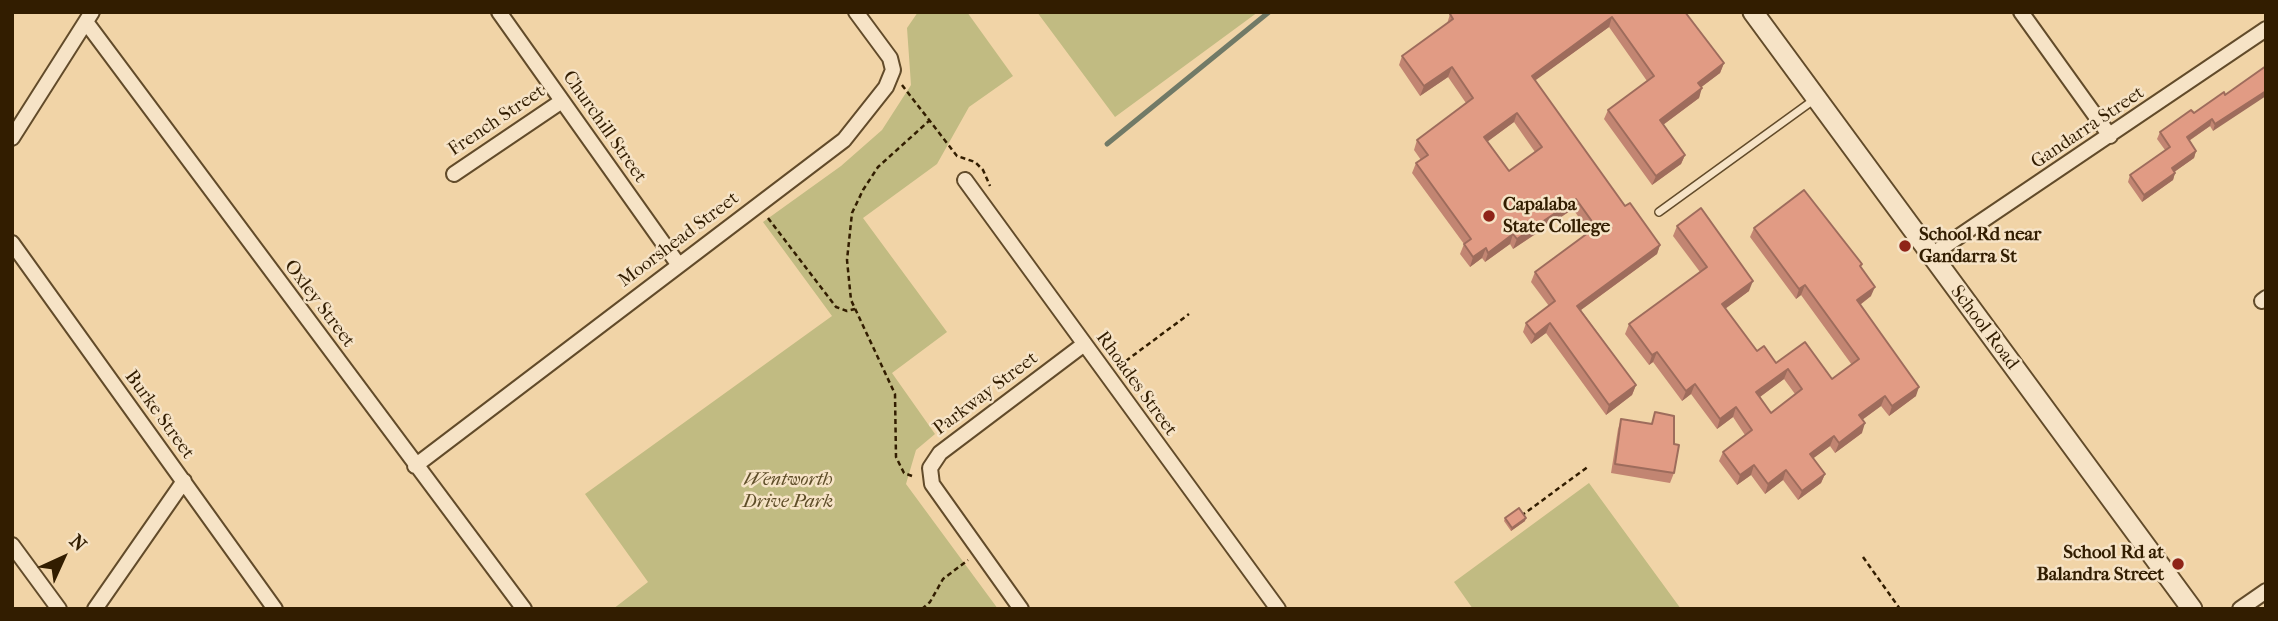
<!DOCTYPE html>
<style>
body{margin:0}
#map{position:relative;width:2278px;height:621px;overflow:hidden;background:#f1d4a7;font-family:"IM FELL French Canon",serif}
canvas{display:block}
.frame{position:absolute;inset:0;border:14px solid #321d00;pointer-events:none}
.north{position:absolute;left:28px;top:523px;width:70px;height:70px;-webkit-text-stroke:5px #f6e3c6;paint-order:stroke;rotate:45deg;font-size:19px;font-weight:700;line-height:28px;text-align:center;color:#321d00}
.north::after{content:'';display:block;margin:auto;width:24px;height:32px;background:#321d00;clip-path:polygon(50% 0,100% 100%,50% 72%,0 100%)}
</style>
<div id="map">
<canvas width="2278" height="621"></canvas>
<div class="frame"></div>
<div class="north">N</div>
</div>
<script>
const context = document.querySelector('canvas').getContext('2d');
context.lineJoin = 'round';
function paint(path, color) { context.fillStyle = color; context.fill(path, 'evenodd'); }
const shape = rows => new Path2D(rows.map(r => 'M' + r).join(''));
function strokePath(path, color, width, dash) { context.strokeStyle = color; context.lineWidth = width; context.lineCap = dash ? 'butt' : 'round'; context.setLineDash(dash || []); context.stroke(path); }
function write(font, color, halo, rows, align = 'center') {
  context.font = font + ' "IM FELL French Canon",serif'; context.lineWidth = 5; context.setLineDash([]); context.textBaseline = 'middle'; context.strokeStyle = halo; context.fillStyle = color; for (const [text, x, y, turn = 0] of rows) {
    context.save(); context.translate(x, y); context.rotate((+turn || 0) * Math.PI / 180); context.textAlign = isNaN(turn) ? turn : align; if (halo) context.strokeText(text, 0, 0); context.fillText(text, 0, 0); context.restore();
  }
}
paint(shape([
 [918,12,967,12,1013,76,969,107,937,164,863,218,947,332,892,373,935,434,916,450,906,484,998,609,613,609,648,582,585,494,832,316,763,222,841,166,882,130,911,85,907,28],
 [1037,12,1258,12,1115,117],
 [1589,483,1681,609,1473,609,1454,582]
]), '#c1bb82');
strokePath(shape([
 [1107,144,1269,12]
]), '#717a67', 5);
const service = shape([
 [1659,212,1815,99]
]);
const minor = shape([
 [499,12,678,264],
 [2021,12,2110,136],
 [86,22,524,609],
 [12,138,92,12],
 [454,174,562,101],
 [965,180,1278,609],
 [12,243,275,609],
 [1930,256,2266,29],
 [2262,301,2266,298],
 [415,466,844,140,886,87,893,70,890,58,856,12],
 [12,545,59,609],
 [95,609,184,481],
 [1021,609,932,484,930,468,940,453,1083,345],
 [2240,609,2266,591]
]);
const tertiary = shape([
 [1753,12,2192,609]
]);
strokePath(service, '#624b2a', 10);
strokePath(minor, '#624b2a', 18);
strokePath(tertiary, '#624b2a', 23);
strokePath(shape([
 [902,85,957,156,975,162,983,170,990,186],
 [768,218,836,307,847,311,855,309],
 [1119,366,1189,314],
 [912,476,904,473,896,457,895,394,851,300,847,260,852,213,863,190,878,167,930,120],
 [1521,516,1589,466],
 [1863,557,1900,609],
 [922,609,930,602,943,579,968,560]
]), '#321d00', 2.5, [5, 3.5]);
strokePath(service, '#f6e3c6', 7);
strokePath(minor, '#f6e3c6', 14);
strokePath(tertiary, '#f6e3c6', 19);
paint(shape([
 [1685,12,1724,63,1720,73,1701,87,1699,98,1663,125,1685,155,1681,164,1652,185,1604,119,1608,110,1647,81,1609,27,1535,80,1625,206,1660,245,1657,254,1581,310,1636,385,1632,395,1606,415,1546,333,1531,344,1523,332,1526,323,1549,306,1531,282,1535,272,1589,232,1573,209,1513,249,1510,244,1485,262,1482,258,1470,267,1460,254,1464,244,1412,173,1416,163,1421,160,1414,150,1417,140,1466,103,1448,77,1420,96,1399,65,1402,56,1447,24,1450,14],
 [1514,122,1535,152,1509,171,1487,142],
 [2266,66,2213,131,2210,126,2189,141,2196,151,2194,158,2174,172,2175,173,2173,180,2142,202,2128,182,2130,175,2165,150,2157,139,2160,132,2225,95],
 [1677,226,1749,291,1725,309,1757,351,1776,363,1832,379,1852,365,1801,295,1796,299,1750,237,1754,228,1861,268,1871,296,1860,305,1916,396,1889,416,1881,406,1862,420,1862,433,1835,453,1830,446,1813,458,1825,474,1821,483,1798,500,1783,480,1765,494,1751,475,1737,485,1719,461,1723,452,1745,435,1733,417,1717,429,1691,394,1682,401,1653,362,1649,365,1625,334,1629,324,1700,272,1673,236],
 [1784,379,1795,394,1771,413,1760,397],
 [1621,419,1674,444,1674,473,1670,483,1611,473,1618,429],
 [1505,518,1525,521,1511,531,1504,521]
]), '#c28572');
paint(shape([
 [1612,17,1609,27,1529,85,1532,76],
 [1724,63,1720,73,1695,92,1698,83],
 [1452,67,1448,77,1420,96,1424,86],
 [1702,88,1699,98,1656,130,1660,120],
 [2266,91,2266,96,2213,131,2215,124],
 [1517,113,1514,122,1480,147,1484,137],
 [2212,119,2210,126,2184,144,2187,137],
 [2196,151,2194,158,2170,175,2172,168],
 [1685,155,1681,164,1652,185,1656,176],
 [2175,173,2173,180,2142,202,2144,195],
 [1576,199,1573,209,1513,249,1517,239],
 [1513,234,1510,244,1485,262,1488,253],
 [1660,245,1657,254,1574,315,1577,306],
 [1486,248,1482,258,1470,267,1473,257],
 [1753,281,1749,291,1718,314,1722,304],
 [1805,285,1801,295,1796,299,1799,289],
 [1875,287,1871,296,1853,310,1857,300],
 [1550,323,1546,333,1531,344,1535,335],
 [1657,352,1653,362,1649,365,1652,355],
 [1788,369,1784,379,1753,402,1756,392],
 [1695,384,1691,394,1682,401,1686,391],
 [1636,385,1632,395,1606,415,1609,405],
 [1919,387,1916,396,1889,416,1892,406],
 [1885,396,1881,406,1855,425,1859,415],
 [1736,407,1733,417,1717,429,1720,419],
 [1865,423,1862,433,1835,453,1839,443],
 [1834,436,1830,446,1807,463,1810,454],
 [1754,465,1751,475,1737,485,1740,475],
 [1786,470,1783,480,1765,494,1768,484],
 [1825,474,1821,483,1798,500,1802,491],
 [1526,518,1525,521,1511,531,1512,528]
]), '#9e6c5c');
const building = shape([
 [1453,12,1685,12,1724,63,1698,83,1702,88,1660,120,1685,155,1656,176,1608,110,1654,76,1612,17,1532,76,1625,206,1630,203,1660,245,1577,306,1636,385,1609,405,1550,323,1535,335,1526,323,1555,301,1535,272,1596,227,1576,199,1517,239,1513,234,1488,253,1486,248,1473,257,1464,244,1471,239,1416,163,1428,155,1417,140,1473,98,1452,67,1424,86,1402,56,1453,19,1450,14,1453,12],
 [1517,113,1542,147,1509,171,1484,137,1517,113],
 [2266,66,2266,91,2215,124,2212,119,2187,137,2196,151,2172,168,2175,173,2144,195,2130,175,2170,147,2160,132,2191,110,2194,113,2224,92,2225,95,2266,66],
 [1804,190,1862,264,1860,266,1875,287,1857,300,1919,387,1892,406,1885,396,1859,415,1865,423,1839,443,1834,436,1810,454,1825,474,1802,491,1786,470,1768,484,1754,465,1740,475,1723,452,1752,430,1736,407,1720,419,1695,384,1686,391,1657,352,1652,355,1629,324,1707,267,1677,226,1701,208,1753,281,1722,304,1757,351,1764,346,1776,363,1805,342,1832,379,1859,359,1805,285,1799,289,1754,228,1804,190],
 [1788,369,1802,389,1771,413,1756,392,1788,369],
 [1655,412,1674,416,1674,444,1679,445,1674,473,1615,464,1621,419,1652,424,1655,412],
 [1519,508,1526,518,1512,528,1505,518,1519,508]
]);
paint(building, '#e19b84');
strokePath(building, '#9e6c5c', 2);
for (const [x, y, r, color] of [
 [1489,216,7,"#8f2418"],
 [1905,246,7,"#8f2418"],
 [2178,564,7,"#8f2418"]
]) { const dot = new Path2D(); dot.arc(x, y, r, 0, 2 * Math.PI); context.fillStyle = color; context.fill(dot); strokePath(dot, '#f6e3c6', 2.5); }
write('19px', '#321d00', '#f6e3c6', [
 ["French Street",497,121,-34],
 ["Churchill Street",604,127,55],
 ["Gandarra Street",2088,128,-34],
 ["Moorshead Street",679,240,-37],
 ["Oxley Street",319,304,53],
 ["School Road",1984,328,53],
 ["Rhoades Street",1136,384,54],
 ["Parkway Street",986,394,-37],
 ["Burke Street",159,415,54]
]);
write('bold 19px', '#321d00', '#f6e3c6', [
 ["Capalaba",1503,205],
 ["State College",1503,227],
 ["School Rd near",1919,235],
 ["Gandarra St",1919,257],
 ["School Rd at",2164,553,"right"],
 ["Balandra Street",2164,575,"right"]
], 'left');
write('italic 19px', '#5d4c27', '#f6e3c6', [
 ["Wentworth",788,480],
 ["Drive Park",788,502]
]);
</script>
